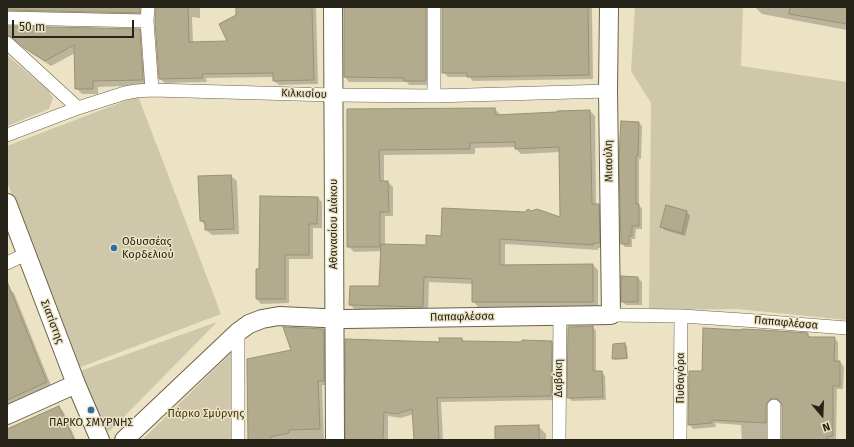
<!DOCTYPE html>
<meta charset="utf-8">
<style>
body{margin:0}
#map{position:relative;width:854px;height:447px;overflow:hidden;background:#ece3c5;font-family:"Fira Sans",sans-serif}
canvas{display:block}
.frame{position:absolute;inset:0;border:8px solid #262318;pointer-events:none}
.north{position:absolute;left:802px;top:395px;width:40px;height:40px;-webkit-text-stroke:3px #ece3c5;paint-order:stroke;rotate:161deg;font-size:11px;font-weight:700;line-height:16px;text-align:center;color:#262318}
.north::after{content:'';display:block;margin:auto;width:14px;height:18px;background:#262318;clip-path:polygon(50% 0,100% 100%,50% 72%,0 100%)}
.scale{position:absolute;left:12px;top:20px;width:122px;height:18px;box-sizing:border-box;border:2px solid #262318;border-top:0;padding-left:5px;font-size:12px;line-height:14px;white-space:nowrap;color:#262318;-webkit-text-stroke:3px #ece3c5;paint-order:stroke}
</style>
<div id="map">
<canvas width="854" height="447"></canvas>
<div class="frame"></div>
<div class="north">N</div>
<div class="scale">50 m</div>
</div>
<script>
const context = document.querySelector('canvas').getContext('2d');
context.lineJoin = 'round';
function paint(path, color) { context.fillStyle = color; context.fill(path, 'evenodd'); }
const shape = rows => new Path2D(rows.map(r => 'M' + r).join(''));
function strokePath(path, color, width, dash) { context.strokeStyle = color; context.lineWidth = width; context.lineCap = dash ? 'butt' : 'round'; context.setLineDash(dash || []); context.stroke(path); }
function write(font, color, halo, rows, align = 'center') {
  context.font = font + ' "Fira Sans",sans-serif'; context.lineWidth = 3; context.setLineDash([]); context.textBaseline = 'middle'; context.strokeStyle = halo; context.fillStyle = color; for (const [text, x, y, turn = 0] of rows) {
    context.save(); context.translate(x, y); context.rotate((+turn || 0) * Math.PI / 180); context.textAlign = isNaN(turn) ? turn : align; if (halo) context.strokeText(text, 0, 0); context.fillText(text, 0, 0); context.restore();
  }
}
paint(shape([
 [635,7,743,7,741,66,847,82,847,320,738,309,649,310,651,103,631,71],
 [7,55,48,90,53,98,49,109,7,126],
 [138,96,221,314,78,368,7,182,7,146],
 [217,322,111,430,108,431,103,427,80,371],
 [232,352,232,440,142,440]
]), '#cfc7a9');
paint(shape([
 [7,7,140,7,141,18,7,17],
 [160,7,200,7,200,18,192,17,193,43,228,42,237,16,237,7,316,7,318,84,279,85,274,81,274,77,206,78,207,82,165,83,160,79],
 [345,7,432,7,430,85,409,85,407,82,349,82,345,77],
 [443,7,591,7,592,9,593,79,473,81,469,77,448,77,443,72],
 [755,7,847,7,847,30,762,14],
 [7,27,136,30,141,35,142,59,147,64,148,85,98,87,98,94,82,94,76,88,75,53,51,66,30,52,19,42,11,40,7,36],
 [495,109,500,114,500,116,590,111,595,116,596,205,599,205,604,210,604,248,598,248,598,250,505,244,505,266,593,265,598,270,598,307,478,307,473,301,473,284,429,282,428,312,356,310,350,305,380,288,381,251,354,252,348,246,348,110],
 [516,147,516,149,521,154,560,152,561,218,442,237,426,246,385,245,385,216,393,216,393,187,388,182,384,182,384,155,475,154,475,148],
 [639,123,642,126,641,159,639,159,639,206,642,208,642,229,636,229,635,239,632,239,632,247,625,247,622,243],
 [231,176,237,181,239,234,212,235,206,230,206,226,201,221],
 [318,198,322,202,322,228,313,228,313,259,289,259,289,303,261,304,257,299,257,270,260,270],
 [687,212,690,216,685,236,665,230,661,227],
 [638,278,642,282,642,305,626,305,622,301],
 [7,288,8,288,14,293,52,388,7,408],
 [593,327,596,331,596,372,602,372,605,376,606,400,572,401,568,397],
 [323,330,328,334,328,385,322,385,324,440,248,440,292,350],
 [807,334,812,338,834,338,838,342,838,362,840,362,844,367,843,389,837,389,836,440,783,440,782,403,778,402,770,440,742,440,741,425,715,423,716,427,693,429,689,424,702,372],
 [462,339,465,342,551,342,556,346,555,400,441,402,443,440,346,440,441,343],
 [414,414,415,440,388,440,388,416,401,418],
 [625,344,627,346,628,359,615,360,613,358],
 [59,407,63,411,76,440,7,440,7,430],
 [538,426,546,434,546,440,496,440]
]), '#0003');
const building = shape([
 [7,7,140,7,140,13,7,10,7,7],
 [156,7,188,7,189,42,227,41,219,24,236,15,236,7,312,7,314,80,273,81,273,73,202,74,203,78,159,79,155,21,156,7],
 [344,7,426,7,426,81,404,81,404,78,344,77,344,7],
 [442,7,588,7,589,75,467,77,467,73,442,73,442,7],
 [790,7,847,7,847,24,789,14,790,7],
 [7,26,140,29,143,80,93,81,93,89,75,89,74,45,45,61,23,47,12,37,7,35,7,26],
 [495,108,495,115,557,112,557,111,590,110,592,204,599,204,600,243,593,243,593,245,500,239,500,265,593,264,593,302,472,302,472,279,424,277,423,307,349,305,350,286,379,286,381,244,426,245,426,235,441,236,442,208,525,212,528,209,531,211,537,209,560,217,559,147,515,149,515,142,470,143,470,149,379,150,380,181,388,181,389,212,380,212,380,247,347,247,347,109,495,108],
 [621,121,639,122,638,156,636,156,636,204,639,204,639,226,632,226,632,236,629,236,629,244,621,244,619,163,620,137,621,121],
 [231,175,234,229,205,230,205,221,200,221,198,176,231,175],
 [260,196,318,197,317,224,309,224,309,255,285,255,285,299,256,299,256,269,259,269,260,196],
 [666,205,687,211,682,233,660,227,666,205],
 [621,276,638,277,638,302,621,302,621,276],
 [8,284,47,382,7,400,7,285,8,284],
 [593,326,593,371,602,371,603,397,567,398,568,327,593,326],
 [283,327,324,329,324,381,318,381,320,429,289,430,289,433,270,437,271,440,248,440,247,359,291,350,283,327],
 [703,328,742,330,742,329,763,330,808,333,808,337,835,337,834,361,840,361,840,386,833,386,833,436,827,437,828,440,782,440,782,406,781,402,778,399,774,398,770,399,767,402,766,406,766,423,712,420,712,423,688,425,689,371,702,371,703,328],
 [439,338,462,338,462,341,522,342,522,340,552,341,551,396,437,398,439,440,414,440,412,409,396,414,384,412,383,440,345,440,345,339,440,342,439,338],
 [625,343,627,358,612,359,613,344,625,343],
 [59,406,74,440,7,440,7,429,59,406],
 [539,425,539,440,495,440,495,426,539,425]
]);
paint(building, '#b3ab8e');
strokePath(building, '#999175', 1);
const street = shape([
 [148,7,147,21,152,90],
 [7,18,147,21],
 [7,43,78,108],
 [434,96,434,7],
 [7,135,78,108,125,93,136,91,152,90,333,95,434,96,608,91],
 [7,263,26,254],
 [611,315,681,316,743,320,847,328],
 [238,332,238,440],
 [559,440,560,315],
 [680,440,681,316],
 [774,440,774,406]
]);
const secondary = shape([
 [333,7,335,440],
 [7,203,76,384,100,440],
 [7,415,76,384],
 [124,440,238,332,249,324,262,319,279,316,345,319,611,315,608,91,609,7]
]);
strokePath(street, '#6b6348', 14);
strokePath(secondary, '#6b6348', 20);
strokePath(street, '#fff', 13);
strokePath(secondary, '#fff', 18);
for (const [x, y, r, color] of [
 [114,248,4,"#2870a4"],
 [91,410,4,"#2870a4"]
]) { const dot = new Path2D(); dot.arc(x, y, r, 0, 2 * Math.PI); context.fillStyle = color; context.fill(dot); strokePath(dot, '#ece3c5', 1.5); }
write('11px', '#262318', '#ece3c5', [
 ["Κιλκισίου",304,94,2],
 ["Μιαούλη",609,161,-91],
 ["Αθανασίου Διάκου",334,224,-90],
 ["Παπαφλέσσα",462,317,-1],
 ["Σιατίστης",52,322,69],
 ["Παπαφλέσσα",786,323,5],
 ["Δαβάκη",559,378,-90],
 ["Πυθαγόρα",681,378,-90]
]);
write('11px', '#262318', '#ece3c5', [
 ["Οδυσσέας",122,242],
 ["Κορδελιού",122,255],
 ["ΠΑΡΚΟ ΣΜΥΡΝΗΣ",91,423,"center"]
], 'left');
write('11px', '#40350d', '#ece3c5', [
 ["Πάρκο Σμύρνης",206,414]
]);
</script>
